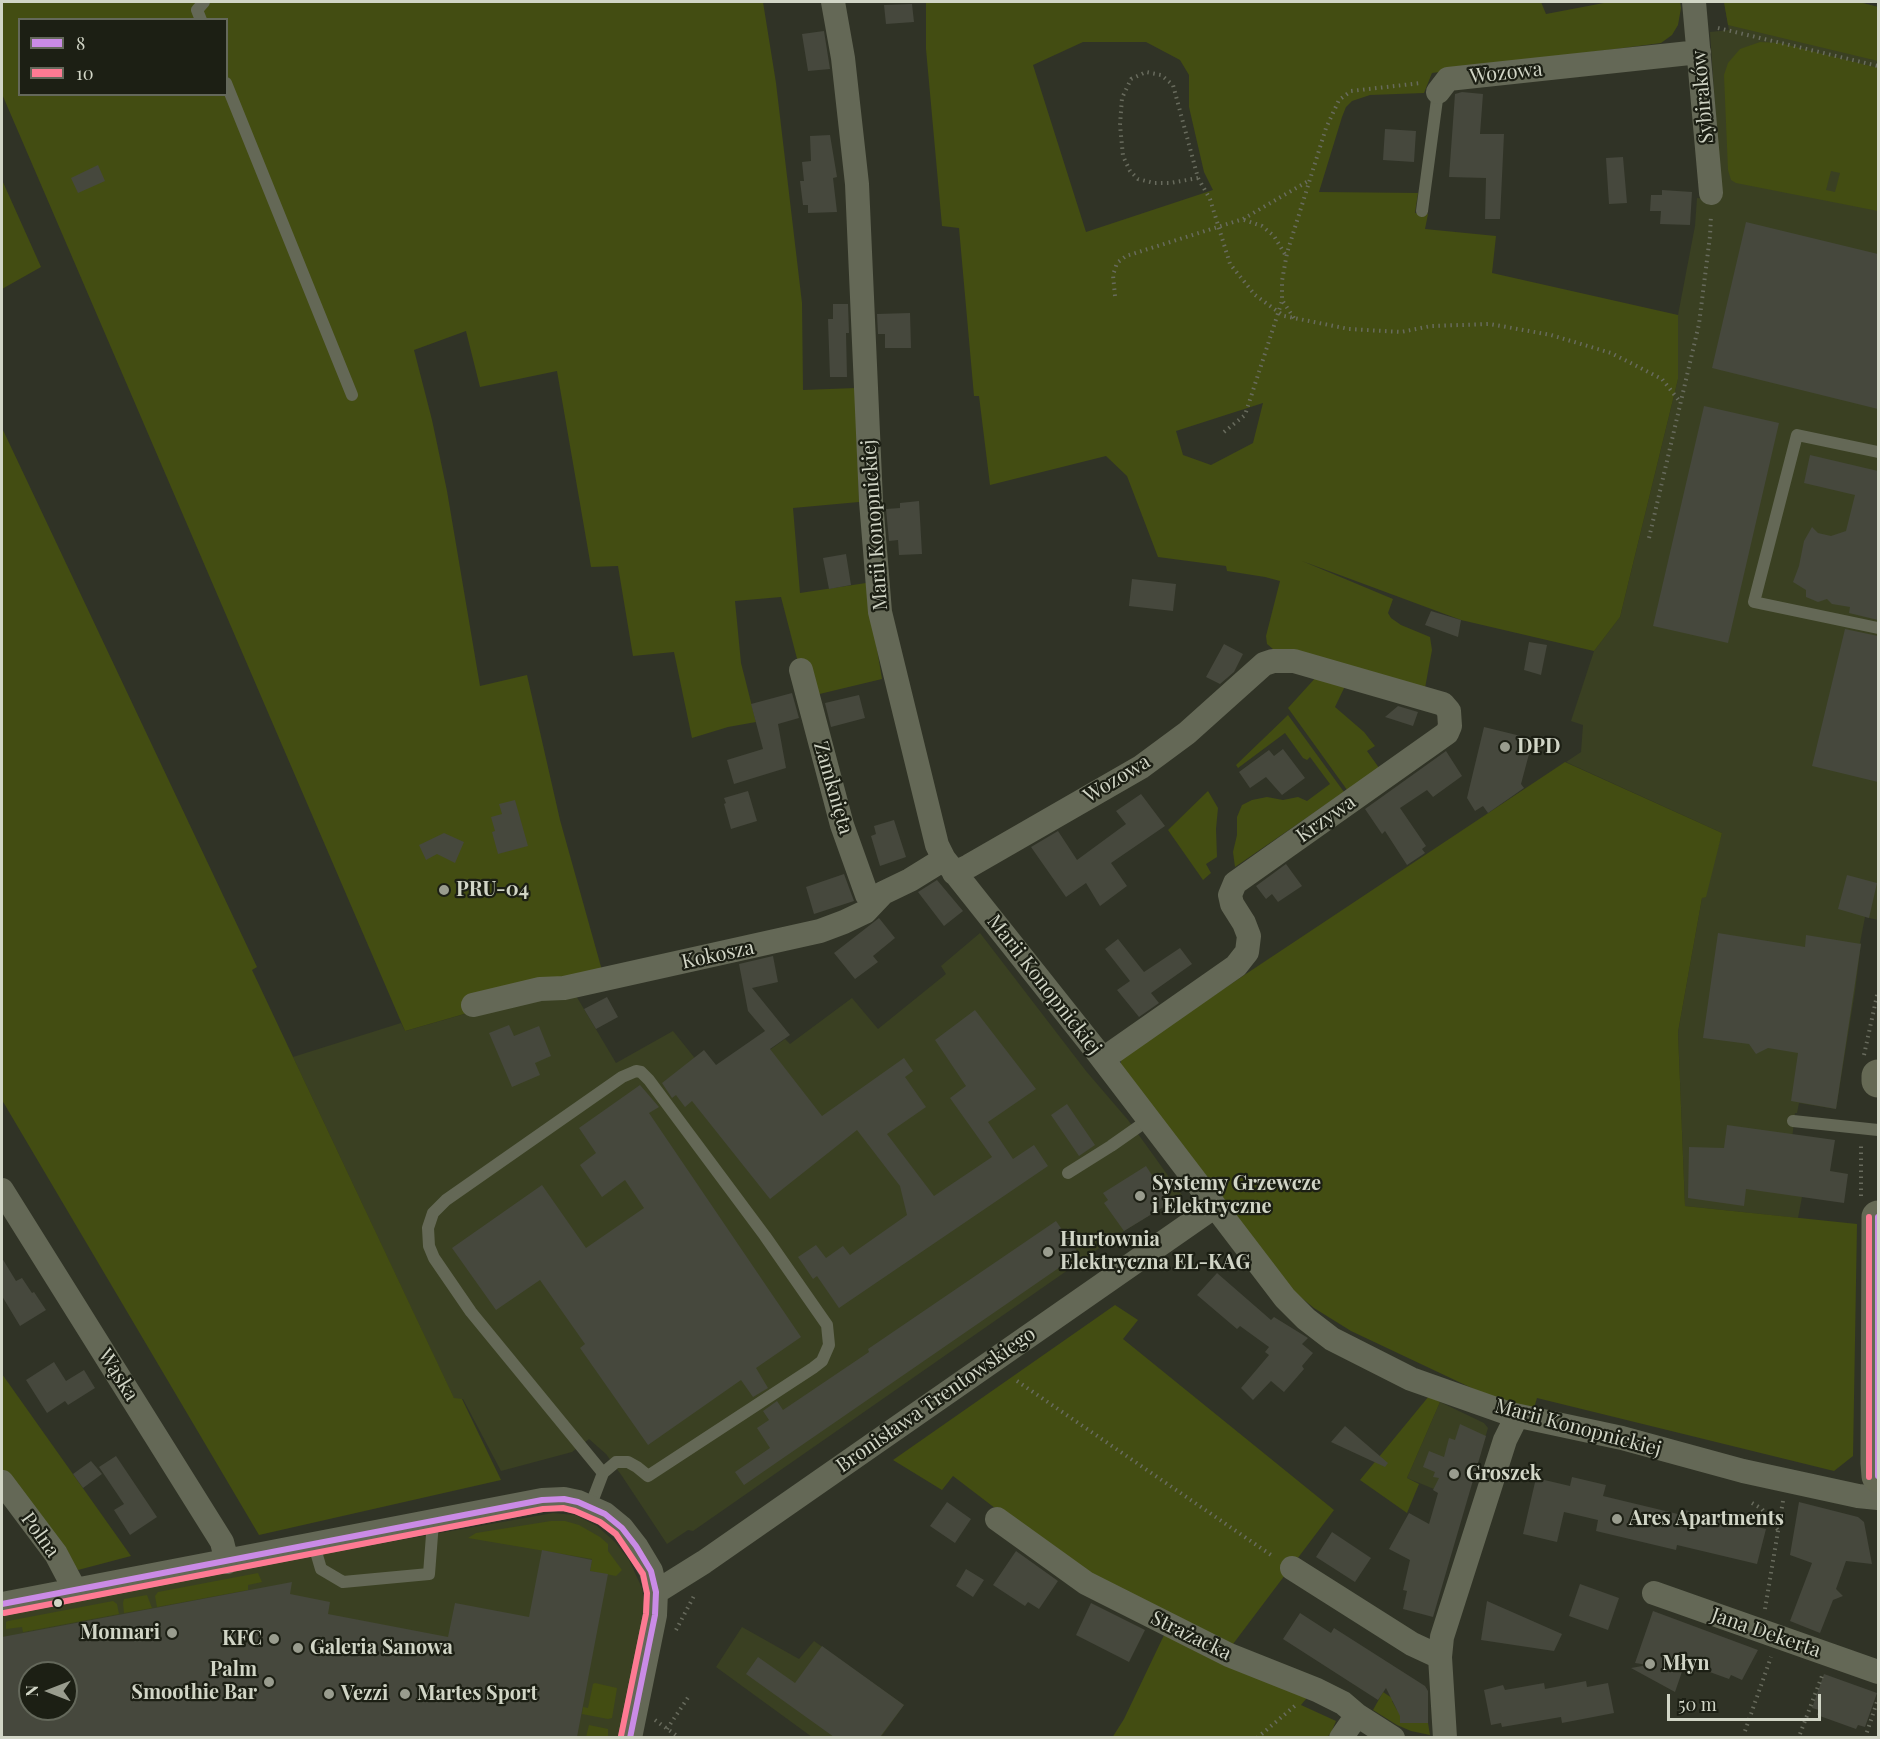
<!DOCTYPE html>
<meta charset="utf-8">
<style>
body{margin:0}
#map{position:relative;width:1880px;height:1739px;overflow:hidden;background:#303326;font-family:"Playfair Display",serif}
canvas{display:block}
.frame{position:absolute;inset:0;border:3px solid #d1d5c6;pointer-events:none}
.legend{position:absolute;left:18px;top:18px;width:210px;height:78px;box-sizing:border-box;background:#1c1f14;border:2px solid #64685b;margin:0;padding:8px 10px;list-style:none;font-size:18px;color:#d1d5c6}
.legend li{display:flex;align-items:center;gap:12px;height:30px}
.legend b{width:30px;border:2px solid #64685b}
.north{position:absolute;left:18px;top:1661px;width:60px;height:60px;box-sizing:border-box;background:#1c1f14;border:2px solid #64685b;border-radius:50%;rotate:270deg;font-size:16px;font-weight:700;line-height:24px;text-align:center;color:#d1d5c6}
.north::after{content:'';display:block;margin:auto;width:21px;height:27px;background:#999c8e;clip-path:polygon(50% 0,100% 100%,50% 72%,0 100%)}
.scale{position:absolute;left:1667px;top:1694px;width:154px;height:27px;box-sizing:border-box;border:3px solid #d1d5c6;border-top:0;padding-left:8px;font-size:18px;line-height:21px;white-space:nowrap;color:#d1d5c6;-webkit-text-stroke:4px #1c1f14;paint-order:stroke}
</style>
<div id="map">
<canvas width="1880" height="1739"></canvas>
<div class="frame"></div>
<ul class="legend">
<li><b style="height:8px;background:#ca8be6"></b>8</li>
<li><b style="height:8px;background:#fe7a93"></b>10</li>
</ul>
<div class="north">N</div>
<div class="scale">50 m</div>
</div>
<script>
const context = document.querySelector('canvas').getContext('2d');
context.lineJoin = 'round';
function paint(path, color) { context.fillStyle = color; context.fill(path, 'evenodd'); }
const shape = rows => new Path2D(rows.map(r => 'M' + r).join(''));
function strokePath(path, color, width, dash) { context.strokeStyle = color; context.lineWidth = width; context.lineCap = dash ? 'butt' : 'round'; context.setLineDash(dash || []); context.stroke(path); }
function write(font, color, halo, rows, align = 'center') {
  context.font = font + ' "Playfair Display",serif'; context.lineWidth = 4.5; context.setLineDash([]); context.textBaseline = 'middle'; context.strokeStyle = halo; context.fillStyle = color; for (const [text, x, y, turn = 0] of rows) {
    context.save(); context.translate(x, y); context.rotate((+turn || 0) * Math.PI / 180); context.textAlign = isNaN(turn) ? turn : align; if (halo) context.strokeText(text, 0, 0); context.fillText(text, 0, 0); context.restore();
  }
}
paint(shape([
 [1724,2,1859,2,1878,7,1878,920,1865,917,1860,943,1861,943,1855,991,1836,1109,1799,1103,1797,1113,1795,1113,1789,1165,1802,1197,1798,1218,1685,1206,1678,1032,1702,898,1722,833,1566,762,1581,752,1583,725,1571,721,1594,651,1620,617,1678,379,1678,315,1695,226,1697,198,1719,200,1721,192,1710,32,1729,30],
 [980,933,1086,1071,1128,1120,1182,1195,1124,1231,693,1531,688,1530,667,1544,622,1476,606,1454,589,1439,572,1452,501,1471,463,1399,454,1399,293,1057,401,1023,405,1031,468,1013,575,994,616,1063,673,1031,718,1087,785,1039,790,1044,852,998,878,1029,946,974,941,966],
 [1440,1402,1484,1423,1488,1428,1466,1502,1407,1478],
 [553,1513,575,1515,597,1526,615,1542,629,1560,642,1588,645,1611,620,1738,2,1737,2,1615,265,1564],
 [30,1673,66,1673,66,1709,30,1709],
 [742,1627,799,1659,814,1641,904,1705,881,1737,812,1737,716,1667]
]), '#3a4022');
paint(shape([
 [2,2,763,2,776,83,802,303,803,390,856,388,859,502,793,508,800,593,866,583,882,679,807,697,781,597,735,601,741,663,756,722,728,727,692,738,674,652,633,656,618,566,591,567,557,371,480,387,466,331,414,350,432,420,447,491,480,686,527,675,560,820,603,974,405,1031,2,94],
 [20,20,226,20,226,94,20,94],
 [926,2,1541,2,1546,14,1609,2,1680,2,1681,8,1678,25,1672,35,1661,43,1432,73,1424,93,1370,95,1352,101,1346,107,1342,117,1319,192,1418,193,1415,213,1428,214,1425,229,1496,236,1492,273,1678,315,1678,379,1620,617,1594,651,1461,620,1302,561,1393,599,1388,613,1391,618,1401,625,1430,637,1432,650,1425,688,1279,654,1267,644,1266,636,1280,581,1265,577,1227,571,1226,566,1158,557,1127,476,1106,456,990,485,979,396,974,396,959,228,942,226,926,49],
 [1083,42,1146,42,1180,60,1189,75,1189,107,1204,172,1213,190,1086,232,1033,65],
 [1263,403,1253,443,1211,465,1183,455,1176,431],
 [1724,2,1859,2,1878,7,1878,61,1728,25],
 [1760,42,1780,43,1878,68,1878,211,1736,183,1731,180,1728,170,1724,75,1728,63,1740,49],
 [1831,171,1840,173,1835,192,1826,190],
 [2,180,41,267,2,289],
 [2,428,257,967,252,970,454,1398,462,1399,501,1480,259,1535,2,1100],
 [1318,675,1346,684,1335,707,1364,732,1375,746,1367,751,1382,772,1350,794,1288,708],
 [1288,715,1344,792,1235,867,1233,852,1237,835,1237,817,1242,805,1252,800,1267,797,1283,800,1298,797,1307,801,1330,784,1310,757,1307,760,1303,758,1285,733,1238,768,1236,765],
 [1565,762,1722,833,1706,897,1702,898,1678,1032,1685,1206,1857,1224,1853,1456,1834,1471,1537,1398,1534,1408,1495,1399,1351,1331,1314,1308,1287,1286,1121,1065,1121,1058,1124,1055],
 [1208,791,1218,808,1216,829,1217,857,1206,864,1211,873,1203,880,1168,830],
 [1115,1305,1138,1320,1123,1339,1334,1510,1230,1648,1130,1602,1046,1547,953,1476,942,1490,893,1460],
 [2,1374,131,1556,78,1570,2,1470],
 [1429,1396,1440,1402,1407,1478,1419,1484,1407,1513,1360,1480],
 [551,1521,565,1521,579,1525,600,1537,608,1544,608,1551,622,1570,616,1576,590,1571,592,1559,468,1538,476,1533],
 [258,1573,262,1582,248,1585,248,1590,157,1607,155,1596,158,1592],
 [147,1595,152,1608,124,1613,123,1603,124,1599],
 [113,1601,117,1604,119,1614,23,1632,22,1627,6,1629,6,1622,8,1621],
 [1166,1631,1310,1694,1301,1705,1336,1721,1331,1733,1327,1737,1112,1738,1124,1719],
 [595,1683,617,1688,612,1718,608,1719,582,1714,583,1707,588,1708,593,1684],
 [1383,1692,1395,1700,1392,1701,1397,1710,1400,1709,1400,1723,1428,1723,1430,1735,1411,1731,1397,1725,1373,1710],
 [589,1725,608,1729,608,1737,586,1737]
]), '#434d12');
paint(shape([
 [912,4,914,22,886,24,884,5],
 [824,31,830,69,808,71,802,34],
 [1462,92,1483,94,1480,134,1504,134,1500,219,1485,219,1486,178,1449,177,1455,94],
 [1385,129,1416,131,1414,162,1383,160],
 [830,135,837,177,833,178,837,212,808,213,808,205,803,205,800,181,804,181,802,162,811,161,810,136],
 [1623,157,1627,203,1609,204,1606,158],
 [98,165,105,181,78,193,71,178],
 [1662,190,1692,192,1690,225,1660,224,1661,211,1650,211,1651,195,1662,195],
 [1746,222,1878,254,1878,409,1712,368],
 [833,304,848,304,849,333,846,333,847,377,830,377,828,319,833,319],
 [910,313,911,348,885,348,885,334,878,334,877,314],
 [1704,406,1779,423,1728,643,1653,626],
 [1810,455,1878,471,1878,620,1849,613,1850,607,1832,604,1827,599,1818,602,1806,597,1806,590,1793,582,1799,566,1804,541,1812,527,1818,533,1831,536,1846,531,1855,495,1804,483],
 [919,501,922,554,899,555,898,540,889,541,886,509,900,508,900,503],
 [846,554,851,585,829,589,823,558],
 [1132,579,1176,584,1173,611,1129,606],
 [1431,611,1461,620,1458,637,1425,625],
 [1845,629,1878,636,1878,782,1812,766],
 [1529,642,1547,645,1541,675,1524,670],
 [1224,644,1243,654,1234,672,1220,684,1206,677],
 [792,693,799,718,778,724,786,768,734,784,727,760,763,749,751,704],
 [859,695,865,718,831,727,825,703],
 [1398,706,1418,712,1413,726,1385,717],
 [1484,727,1533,739,1521,784,1524,788,1488,813,1483,806,1475,811,1467,798],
 [1283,749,1305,778,1282,795,1266,777,1250,788,1239,772,1269,750,1274,756],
 [1446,751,1462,776,1433,797,1427,790,1400,808,1426,846,1422,849,1425,853,1407,865,1385,831,1382,834,1365,809],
 [748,791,757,821,731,829,724,804,726,803,724,798],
 [1141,794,1165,826,1111,863,1127,886,1100,906,1086,883,1066,897,1031,847,1058,831,1077,860,1126,824,1116,811],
 [515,800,528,846,498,854,492,832,495,831,491,817,502,814,499,804],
 [894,820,906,857,880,866,871,836,876,834,874,826],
 [444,833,464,842,455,863,437,854,426,860,419,845],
 [1286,864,1302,886,1278,902,1272,894,1266,899,1256,886],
 [844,874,854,901,814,914,806,887],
 [1847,875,1877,883,1869,918,1838,909],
 [937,880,963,911,944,926,918,892],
 [879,918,895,938,873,956,878,962,855,979,834,953],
 [1718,933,1805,947,1806,935,1861,944,1836,1109,1791,1101,1798,1053,1768,1048,1756,1054,1749,1044,1703,1038],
 [1118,939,1144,972,1180,948,1192,964,1151,993,1159,1003,1139,1017,1117,990,1130,981,1105,949],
 [773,956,778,982,752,988,790,1035,770,1049,822,1116,904,1058,913,1071,905,1077,926,1107,887,1134,934,1196,992,1157,950,1098,966,1086,935,1040,975,1010,1036,1089,988,1122,1013,1159,1034,1145,1048,1166,839,1308,817,1276,813,1279,798,1257,816,1245,826,1258,843,1246,850,1255,907,1215,900,1186,857,1130,770,1199,692,1101,685,1107,676,1095,672,1098,662,1083,704,1050,716,1065,765,1031,748,1011,739,964],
 [607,997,618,1017,596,1029,584,1009],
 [509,1025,514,1036,539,1026,551,1056,535,1063,540,1075,512,1087,489,1033],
 [640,1085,659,1107,649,1113,801,1337,756,1368,768,1388,753,1397,741,1380,648,1445,580,1348,585,1344,540,1280,496,1310,452,1248,542,1185,586,1248,644,1208,625,1180,602,1197,580,1165,596,1153,579,1128],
 [1067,1104,1095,1145,1079,1156,1051,1115],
 [1727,1125,1835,1140,1830,1171,1848,1174,1844,1203,1746,1189,1744,1206,1688,1198,1689,1147,1724,1148],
 [1146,1166,1170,1203,1124,1231,1104,1203,1108,1200,1103,1193],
 [1056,1221,1079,1254,744,1485,735,1472,770,1448,757,1428,769,1420,763,1411,777,1401,783,1410,869,1352,868,1349],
 [2,1258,16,1281,22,1278,32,1293,34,1292,46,1310,20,1326,2,1296],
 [1217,1273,1271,1320,1274,1317,1308,1338,1302,1344,1313,1353,1302,1366,1304,1369,1284,1392,1271,1381,1253,1400,1241,1388,1269,1355,1265,1352,1269,1347,1240,1326,1237,1329,1197,1295],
 [54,1362,66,1381,84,1370,95,1388,68,1405,65,1401,47,1413,26,1380],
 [1460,1424,1486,1436,1433,1617,1403,1609,1407,1591,1403,1590,1410,1560,1389,1549,1409,1513,1429,1524,1438,1493,1433,1490,1439,1478,1433,1477,1435,1472,1423,1467,1429,1451,1444,1457,1449,1438,1455,1440],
 [1345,1426,1388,1463,1385,1467,1331,1442],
 [116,1456,157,1517,130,1535,114,1510,124,1504,99,1467],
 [91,1461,102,1474,83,1488,73,1474],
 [1572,1477,1606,1485,1603,1496,1682,1515,1685,1510,1766,1529,1757,1564,1677,1545,1676,1550,1596,1531,1598,1520,1564,1512,1557,1542,1523,1534,1536,1478,1570,1486],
 [947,1502,971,1519,955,1543,930,1526],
 [1799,1502,1858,1517,1864,1522,1872,1564,1846,1561,1836,1589,1843,1596,1833,1600,1820,1633,1790,1621,1812,1563,1790,1555],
 [1332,1532,1371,1558,1355,1582,1316,1557],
 [542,1550,592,1560,590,1571,608,1574,577,1737,2,1737,2,1637,292,1582,290,1594,330,1602,328,1614,448,1637,455,1603,529,1617],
 [30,1673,66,1673,66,1709,30,1709],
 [1016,1551,1058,1581,1039,1609,1028,1602,1025,1606,993,1585],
 [966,1569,984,1580,973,1597,956,1586],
 [1580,1584,1619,1598,1608,1630,1569,1616],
 [1487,1601,1562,1634,1554,1651,1481,1640],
 [1091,1603,1145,1630,1129,1662,1076,1635],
 [1653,1611,1758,1650,1742,1680,1731,1675,1729,1679,1685,1663,1675,1692,1631,1668,1648,1665,1635,1663],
 [1300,1613,1331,1633,1334,1628,1425,1686,1428,1691,1428,1723,1400,1723,1400,1716,1386,1688,1378,1700,1283,1639],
 [822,1646,904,1705,880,1737,834,1737,746,1674,758,1657,795,1683],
 [1824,1674,1877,1693,1865,1727,1858,1725,1856,1729,1817,1715,1819,1710,1812,1708],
 [1586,1681,1587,1687,1608,1683,1614,1713,1562,1723,1561,1717,1502,1727,1501,1723,1491,1725,1484,1690,1503,1685,1505,1690,1544,1683,1545,1689]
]), '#46483d');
strokePath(shape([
 [1718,28,1878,66],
 [1198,178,1170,183,1154,183,1138,179,1130,171,1123,156,1120,125,1122,98,1131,79,1146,72,1161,75,1173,85,1198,178,1210,199,1230,264,1255,295,1284,316,1349,329,1401,332,1431,326,1490,324,1551,335,1611,353,1662,379,1681,403],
 [1244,220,1262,226,1274,236,1286,256],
 [1115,296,1113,275,1117,263,1126,256,1243,219,1310,180],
 [1294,318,1282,300,1282,281,1287,253,1326,128,1339,100,1351,91,1421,83],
 [1224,432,1245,415,1282,301],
 [1649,538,1699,324,1710,236,1711,215],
 [1864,1055,1878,991],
 [1861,1196,1861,1144],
 [1017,1381,1274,1557],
 [1752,1503,1762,1509,1778,1530],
 [1765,1609,1783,1501],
 [676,1630,695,1594],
 [655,1720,680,1738],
 [667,1729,689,1696],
 [1745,1731,1771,1657],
 [1800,1734,1822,1676],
 [1257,1738,1297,1704],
 [1865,1738,1878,1699]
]), '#686b5d', 4, [1.5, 4.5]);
strokePath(shape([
 [201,20,197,10,204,2],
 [226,83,352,395],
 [1422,211,1438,92],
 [1878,452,1797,435,1754,602,1878,628],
 [1793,1121,1878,1130],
 [1068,1173,1111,1146,1148,1120],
 [590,1507,603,1473,471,1312,434,1258,429,1246,428,1228,433,1213,446,1200,622,1077,636,1071,641,1072,649,1080,765,1236,827,1325,829,1345,822,1361,813,1368,648,1476,637,1467,628,1462,616,1462,603,1473],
 [314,1545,321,1569,343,1582,429,1574,433,1522]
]), '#646856', 12);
strokePath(shape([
 [833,2,843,58,857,184,871,501,880,612,937,845,944,859,1098,1053,1285,1298,1306,1319,1332,1339,1411,1379,1510,1414,1622,1438,1743,1471,1858,1496,1878,1498],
 [1694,2,1711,193],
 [1438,92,1448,79,1699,52],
 [801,670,842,825,867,895,873,902],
 [954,873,969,866,1141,767,1187,733,1264,664,1273,661,1294,661,1443,704,1449,711,1450,726,1447,733,1235,883,1230,895,1232,904,1244,923,1249,936,1247,952,1236,966,1103,1059],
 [473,1005,540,989,564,988,820,931,844,922,865,912,883,893,910,880,944,859],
 [2,1190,222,1542,227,1562],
 [2,1482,56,1554,75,1590],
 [997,1519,1086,1583,1229,1655,1317,1690,1343,1703,1357,1715,1393,1738],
 [1292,1568,1412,1644,1440,1657],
 [656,1592,704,1562,1214,1207],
 [1654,1593,1878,1672],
 [2,1604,542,1500,564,1499,578,1502,605,1514,622,1528,636,1546,651,1571,656,1592,655,1615,630,1738],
 [1341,1738,1357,1715],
 [1445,1738,1440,1657,1442,1637,1505,1440,1517,1416]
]), '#646856', 24);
strokePath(shape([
 [1878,1076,1878,1081],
 [1878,1217,1877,1463,1878,1476]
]), '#656954', 33);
strokePath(shape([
 [1878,1217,1878,1476],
 [2,1604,542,1500,564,1499,578,1502,605,1514,622,1528,636,1546,651,1571,656,1592,655,1615,630,1738]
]), '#ca8be6', 6);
strokePath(shape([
 [1869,1217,1869,1477],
 [4,1613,543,1509,563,1508,575,1511,600,1522,616,1534,643,1574,647,1593,646,1614,621,1736]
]), '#fe7a93', 6);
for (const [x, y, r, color] of [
 [1505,747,6,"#999c8e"],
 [444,890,6,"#999c8e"],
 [1140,1196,6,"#999c8e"],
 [1048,1252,6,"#999c8e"],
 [1454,1474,6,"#999c8e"],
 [1617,1519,6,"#999c8e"],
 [58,1603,5,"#d1d5c6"],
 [172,1633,6,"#999c8e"],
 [274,1639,6,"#999c8e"],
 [298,1648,6,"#999c8e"],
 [1650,1664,6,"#999c8e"],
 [269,1682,6,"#999c8e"],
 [329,1694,6,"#999c8e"],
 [405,1694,6,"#999c8e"]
]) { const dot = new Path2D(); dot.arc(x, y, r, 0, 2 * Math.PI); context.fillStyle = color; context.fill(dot); strokePath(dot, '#1c1f14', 2); }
write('20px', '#d1d5c6', '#1c1f14', [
 ["Wozowa",1506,73,-6],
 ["Sybiraków",1703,97,-95],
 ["Marii Konopnickiej",875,525,-94],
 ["Wozowa",1117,779,-31],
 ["Zamknięta",833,788,74],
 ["Krzywa",1326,819,-35],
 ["Kokosza",718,955,-12],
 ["Marii Konopnickiej",1044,985,52],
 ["Wąska",118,1375,58],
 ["Bronisława Trentowskiego",936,1400,-35],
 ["Marii Konopnickiej",1578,1428,15],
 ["Polna",40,1535,54],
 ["Jana Dekerta",1766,1633,19],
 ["Strażacka",1191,1636,26]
]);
write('bold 20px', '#d1d5c6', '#1c1f14', [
 ["DPD",1517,747],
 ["PRU-04",456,890],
 ["Systemy Grzewcze",1152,1184],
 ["i Elektryczne",1152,1207],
 ["Hurtownia",1060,1240],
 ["Elektryczna EL-KAG",1060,1263],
 ["Groszek",1466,1474],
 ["Ares Apartments",1629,1519],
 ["Monnari",160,1633,"right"],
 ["KFC",262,1639,"right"],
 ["Galeria Sanowa",310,1648],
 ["Młyn",1662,1664],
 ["Palm",257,1670,"right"],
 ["Smoothie Bar",257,1693,"right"],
 ["Vezzi",341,1694],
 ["Martes Sport",417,1694]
], 'left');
</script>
